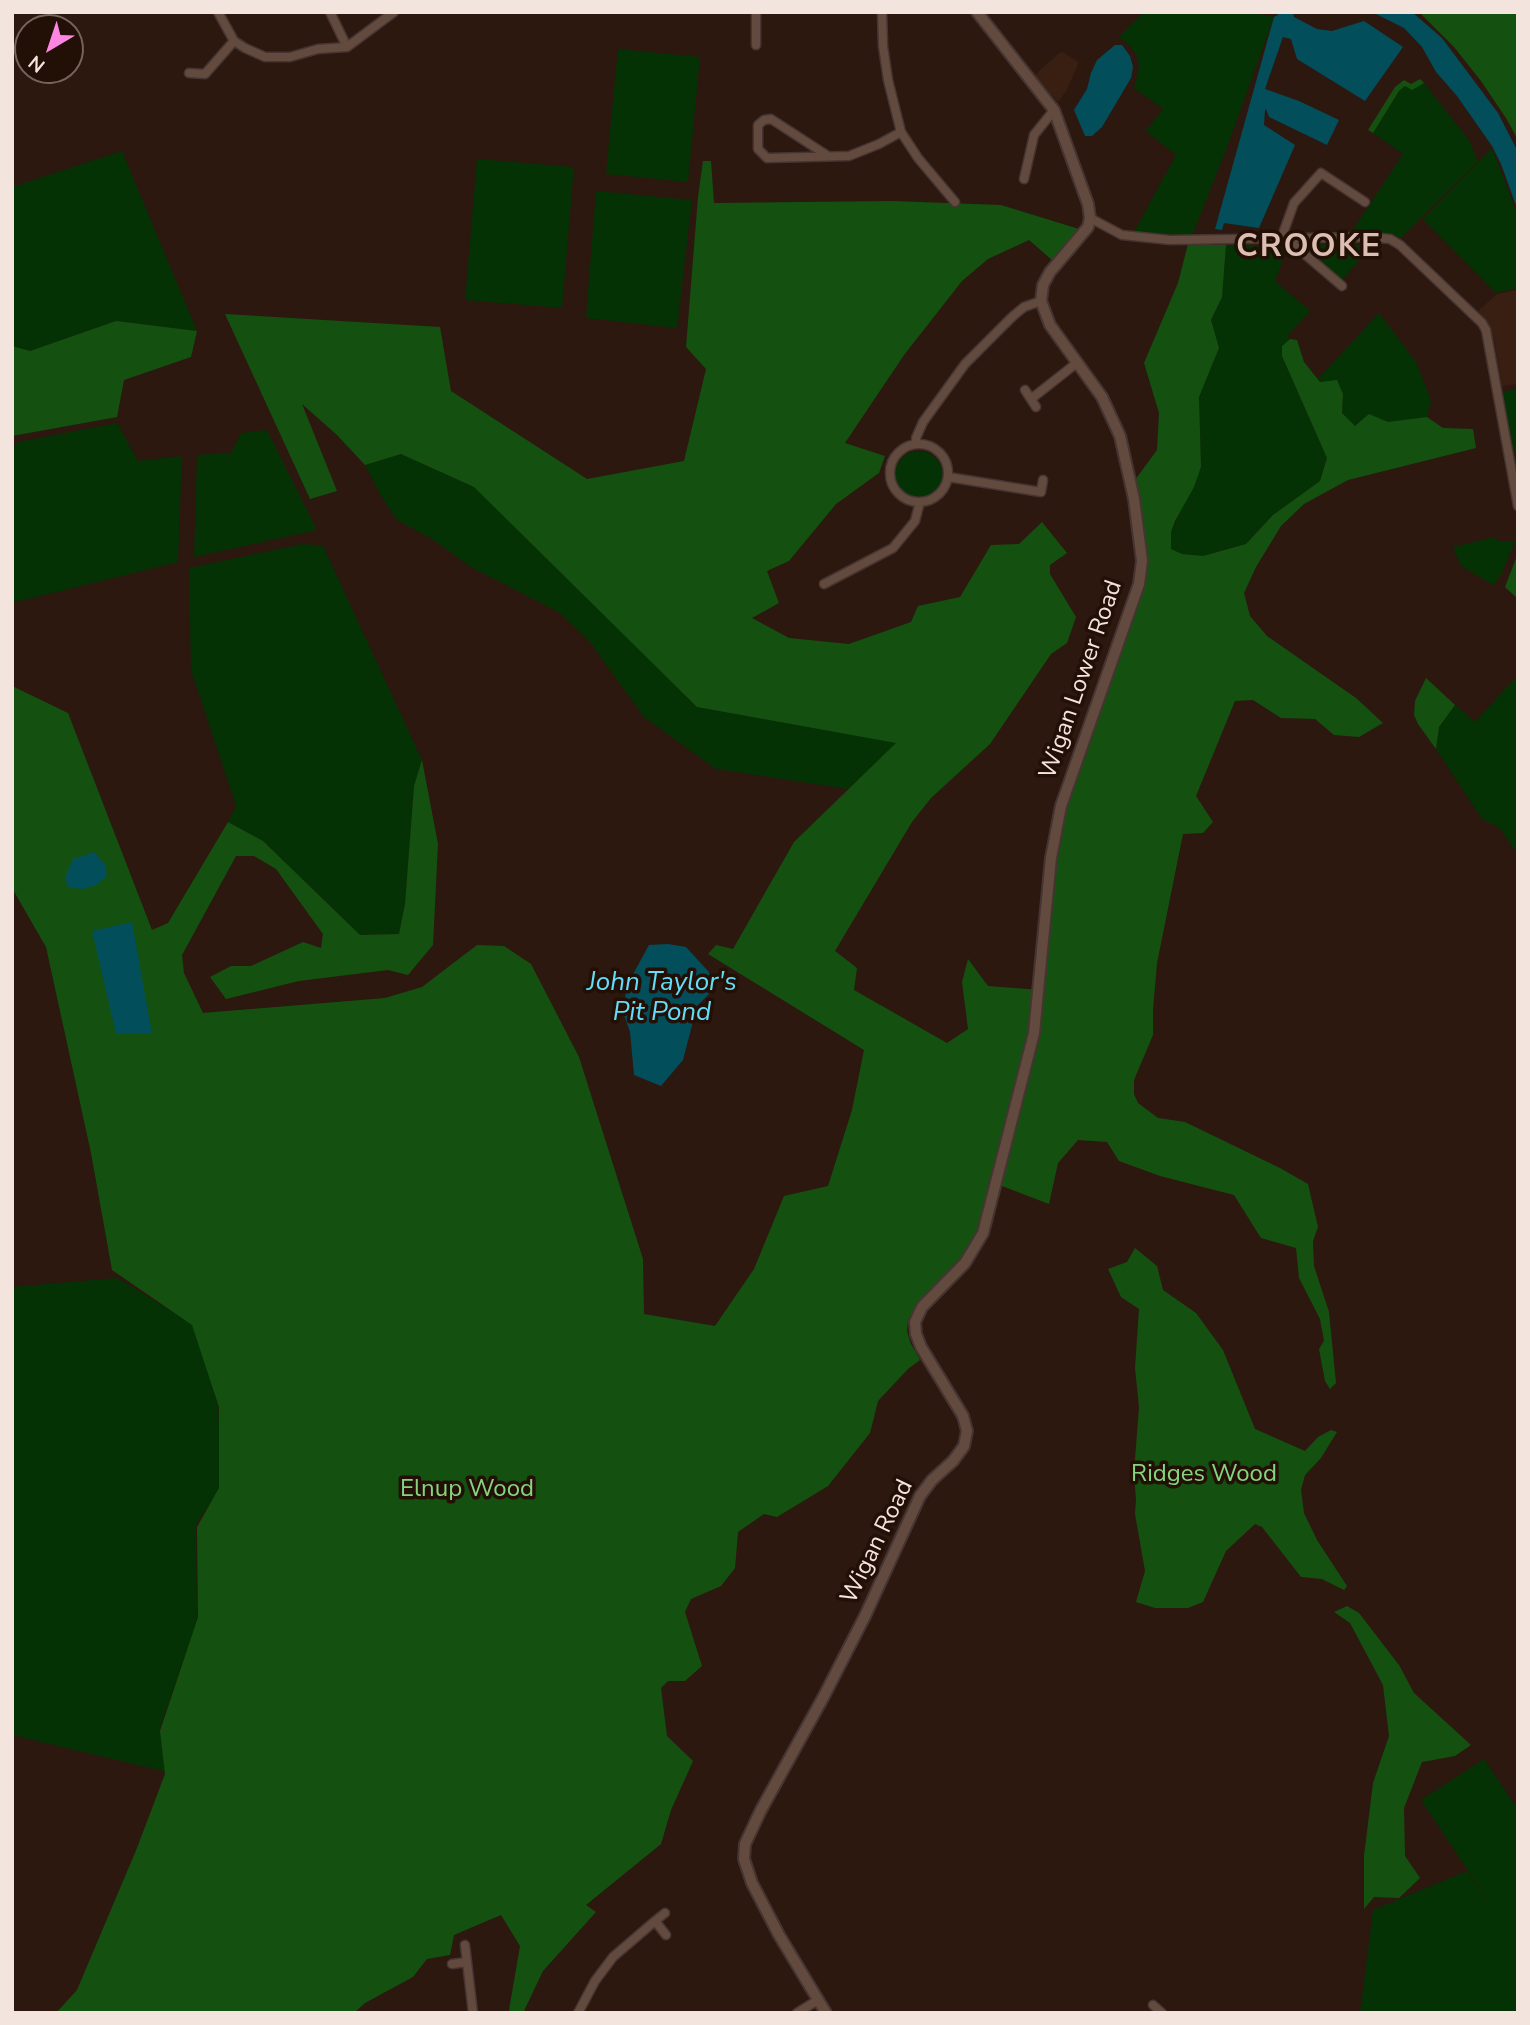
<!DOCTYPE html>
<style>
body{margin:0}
#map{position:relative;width:1530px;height:2025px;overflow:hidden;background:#2c180f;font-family:"Nunito Sans",sans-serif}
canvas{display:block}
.frame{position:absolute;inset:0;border:14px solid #f3e4dd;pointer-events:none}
.north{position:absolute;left:14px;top:14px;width:70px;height:70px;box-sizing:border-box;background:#220f06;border:2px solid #76645c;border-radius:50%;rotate:219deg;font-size:19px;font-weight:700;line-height:28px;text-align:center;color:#f3e4dd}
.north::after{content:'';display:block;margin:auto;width:24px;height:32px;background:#fd86e2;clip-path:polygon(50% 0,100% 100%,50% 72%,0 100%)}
</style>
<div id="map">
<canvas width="1530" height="2025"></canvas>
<div class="frame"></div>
<div class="north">N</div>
</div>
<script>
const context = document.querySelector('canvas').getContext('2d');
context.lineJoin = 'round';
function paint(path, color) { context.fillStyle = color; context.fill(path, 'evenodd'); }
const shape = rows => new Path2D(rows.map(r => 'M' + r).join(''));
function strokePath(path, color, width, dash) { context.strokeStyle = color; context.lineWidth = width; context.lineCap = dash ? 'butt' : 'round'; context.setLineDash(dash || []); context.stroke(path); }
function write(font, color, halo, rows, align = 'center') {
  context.font = font + ' "Nunito Sans",sans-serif'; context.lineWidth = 7; context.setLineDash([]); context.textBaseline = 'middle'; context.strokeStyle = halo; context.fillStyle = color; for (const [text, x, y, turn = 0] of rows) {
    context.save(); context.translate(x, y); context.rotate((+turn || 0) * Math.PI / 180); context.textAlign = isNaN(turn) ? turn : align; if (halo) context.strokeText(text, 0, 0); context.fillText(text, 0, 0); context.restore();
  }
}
paint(shape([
 [1063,52,1079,62,1067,90,1058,102,1034,76,1059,53],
 [1518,290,1518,384,1502,386,1494,339,1489,324,1478,311,1497,294]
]), '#391e12');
paint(shape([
 [1144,12,1249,12,1274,17,1226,150,1192,236,1134,232,1176,155,1146,131,1163,109,1134,88,1139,67,1137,56,1130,46,1119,37],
 [618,49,700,57,688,182,606,174],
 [1424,83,1469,140,1478,161,1401,238,1383,233,1352,231,1403,154,1373,133,1399,91,1405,86,1412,89],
 [1492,148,1518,216,1518,288,1496,293,1423,219],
 [122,151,197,331,116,321,30,351,12,346,12,187],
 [477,159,574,167,562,308,465,300],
 [596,191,692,200,677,328,586,318],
 [1297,244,1373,245,1341,281],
 [1226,245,1268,245,1287,249,1275,281,1310,311,1287,336,1290,339,1282,346,1282,356,1327,458,1320,481,1273,515,1246,544,1203,556,1182,554,1170,549,1171,532,1201,467,1199,397,1219,348,1211,320,1222,297],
 [1379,313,1416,362,1431,400,1427,417,1388,423,1369,415,1356,427,1342,413,1343,394,1318,379],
 [1518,389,1518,461,1513,447,1502,392],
 [117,423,138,461,182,456,178,562,12,603,12,448,18,442],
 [267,430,317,530,194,557,197,455,231,453,241,433],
 '895 475a24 24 0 1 1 48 0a24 24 0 1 1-48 0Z',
 [401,454,474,487,697,707,897,743,848,789,716,769,644,717,589,641,560,613,471,567,432,539,397,520,381,496,365,465],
 [1496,537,1498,542,1515,542,1501,575,1493,585,1461,566,1453,547],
 [303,544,323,546,422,760,414,786,405,904,399,934,360,935,263,841,228,822,236,806,191,670,189,568],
 [1518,675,1518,855,1500,828,1482,819,1436,749,1439,727,1455,705,1475,722],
 [117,1278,194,1325,218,1403,222,1486,196,1524,197,1621,160,1728,167,1772,12,1735,12,1287],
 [1484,1759,1518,1810,1518,2013,1360,2013,1373,1910,1467,1871,1500,1919,1421,1800]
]), '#053204');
paint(shape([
 [1419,12,1518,12,1518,140,1506,118,1481,81,1454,47],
 [1420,79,1424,83,1412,90,1405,86,1399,91,1373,133,1368,130,1395,87,1404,80,1411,84],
 [703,161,711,161,714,203,892,201,1001,205,1079,229,1052,260,1029,240,988,259,962,281,904,355,845,443,885,456,879,473,836,504,789,561,767,571,779,603,752,618,789,638,849,644,911,622,918,606,960,597,991,545,1019,544,1042,522,1067,553,1050,565,1050,574,1076,617,1067,643,1051,654,990,744,931,798,912,822,835,951,857,968,854,990,947,1043,968,1029,962,982,968,959,988,986,1041,990,1058,831,1068,794,1144,571,1135,480,1157,450,1159,413,1144,363,1178,283,1188,244,1226,245,1222,297,1211,320,1219,348,1199,397,1201,467,1194,487,1175,521,1171,532,1171,549,1182,554,1203,556,1246,544,1273,515,1320,481,1327,458,1282,356,1282,346,1290,339,1297,340,1304,362,1320,382,1337,380,1343,394,1342,413,1355,426,1369,414,1388,422,1427,417,1443,428,1473,429,1476,448,1348,480,1304,504,1281,526,1256,567,1244,593,1250,616,1267,636,1356,698,1383,723,1359,737,1334,735,1315,719,1281,718,1253,700,1235,701,1196,796,1213,822,1203,833,1183,834,1157,963,1153,1010,1153,1035,1134,1080,1134,1094,1138,1103,1158,1118,1185,1122,1280,1168,1308,1184,1318,1227,1313,1241,1314,1266,1329,1312,1336,1383,1330,1389,1325,1381,1319,1349,1324,1341,1320,1319,1299,1278,1296,1248,1261,1238,1234,1195,1160,1176,1119,1161,1107,1142,1078,1140,1058,1163,1049,1204,989,1181,979,1231,968,1257,918,1304,908,1320,907,1331,911,1344,920,1360,908,1369,878,1401,870,1433,828,1486,777,1517,764,1514,738,1532,735,1568,721,1586,691,1599,685,1612,702,1666,685,1681,668,1681,661,1688,667,1736,693,1761,671,1810,661,1844,586,1905,596,1912,543,1971,523,2013,513,2013,509,2010,520,1946,501,1915,454,1935,450,1955,427,1959,413,1977,365,2003,354,2013,56,2013,77,1990,137,1848,165,1774,160,1731,198,1617,197,1527,219,1488,219,1407,192,1325,112,1270,91,1153,46,947,12,888,12,686,68,713,152,930,168,923,228,822,263,841,360,935,399,934,405,904,414,786,422,760,438,844,433,945,408,975,388,970,299,981,226,999,210,977,231,966,251,966,303,942,321,948,323,934,276,869,254,856,236,856,182,955,184,973,203,1013,385,998,422,987,477,945,504,946,531,964,579,1057,643,1259,644,1314,715,1326,754,1269,784,1196,828,1186,852,1110,864,1050,708,954,716,945,733,949,794,842,896,743,697,707,474,487,401,454,365,465,337,435,302,404,337,491,310,499,225,314,440,327,451,391,587,479,684,461,706,369,686,347,698,197],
 [116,321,197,331,191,357,124,380,117,417,12,436,12,346,30,351],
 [1518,553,1518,599,1505,587],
 [1426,678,1455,705,1439,727,1436,749,1418,724,1414,715,1415,701],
 [1135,1248,1157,1266,1163,1290,1196,1313,1223,1350,1255,1429,1305,1451,1318,1437,1331,1430,1337,1432,1321,1458,1305,1475,1301,1490,1304,1513,1317,1540,1347,1586,1344,1590,1322,1579,1301,1577,1262,1527,1255,1524,1226,1551,1203,1602,1188,1608,1155,1608,1136,1602,1145,1571,1135,1514,1136,1500,1134,1472,1139,1407,1135,1368,1139,1309,1121,1297,1108,1269,1127,1262],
 [1347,1606,1359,1613,1399,1665,1414,1693,1471,1745,1455,1756,1422,1762,1404,1808,1405,1856,1420,1878,1399,1898,1374,1897,1364,1909,1364,1856,1373,1783,1389,1736,1383,1685,1350,1623,1334,1612]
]), '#145111');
paint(shape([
 [1278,12,1293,12,1294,17,1317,29,1332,31,1364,21,1403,47,1365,101,1297,59,1291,39,1283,37,1265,89,1299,101,1339,120,1327,145,1269,117,1266,109,1265,110,1264,125,1295,145,1259,228,1224,223,1222,230,1215,229,1274,17,1278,15],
 [1372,12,1412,12,1442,38,1498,113,1518,152,1518,211,1501,164,1492,146,1457,96,1436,72,1422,47,1404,28],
 [1115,45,1122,45,1130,56,1133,67,1131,78,1102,127,1092,136,1085,136,1074,110,1087,89,1091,73,1097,60],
 [94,852,105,864,107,876,96,885,82,889,68,887,65,877,73,859],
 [132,922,152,1034,116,1034,92,931],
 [668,944,686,947,709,972,712,991,697,1006,683,1060,661,1086,634,1075,630,1032,624,1015,626,987,649,945]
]), '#024e5b');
const minor = shape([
 [218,12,234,41,245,48,265,57,290,57,318,49,347,47,394,12],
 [330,12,347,47],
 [756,12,756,45],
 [882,12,883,46,888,80,901,132,918,158,955,202],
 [189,73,205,74,234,41],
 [828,156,771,119,764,120,758,125,758,149,767,158,849,156,879,144,901,132],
 [1024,179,1034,135,1054,110],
 [1090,218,1122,235,1170,240,1370,237,1390,239,1400,245,1482,323,1486,330,1518,506],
 [1281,239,1294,203,1321,173,1365,202],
 [1287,239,1342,286],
 [1025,390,1036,407],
 [1031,399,1078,362],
 [917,444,916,438,923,422,965,364,1012,317,1024,307,1041,301],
 '890 473a29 29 0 1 1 58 0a29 29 0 1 1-58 0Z',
 [948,477,1041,492,1043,480],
 [824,584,893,548,915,521,920,502],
 [665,1913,655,1921,666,1935],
 [467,1962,473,2013],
 [452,1964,467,1962,465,1945],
 [1153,2005,1162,2013],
 [578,2013,595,1981,613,1957,655,1921],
 [797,2013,818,2000]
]);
const secondary = shape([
 [826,2013,779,1935,752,1883,744,1859,745,1844,761,1810,824,1696,865,1616,920,1496,932,1480,953,1461,964,1446,967,1431,963,1416,921,1347,916,1334,915,1322,922,1307,965,1263,983,1233,1034,1033,1051,858,1061,806,1139,584,1142,561,1134,499,1120,436,1102,397,1050,325,1041,301,1043,285,1050,272,1088,227,1090,218,1088,204,1054,110,977,12]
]);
strokePath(minor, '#453431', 11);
strokePath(secondary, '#453431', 14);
strokePath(minor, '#624a3f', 8);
strokePath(secondary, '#624a3f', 10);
write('24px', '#f3e4dd', '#220f06', [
 ["Wigan Lower Road",1082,680,-71],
 ["Wigan Road",878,1542,-64]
]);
write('24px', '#85d57f', '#220f06', [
 ["Ridges Wood",1204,1475],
 ["Elnup Wood",467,1490]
]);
write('italic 26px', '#63ddf8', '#220f06', [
 ["John Taylor's",662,984],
 ["Pit Pond",662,1014]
]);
context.letterSpacing = '2px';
write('bold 32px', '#dcbfb2', '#220f06', [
 ["CROOKE",1309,248]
]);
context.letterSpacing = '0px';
</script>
